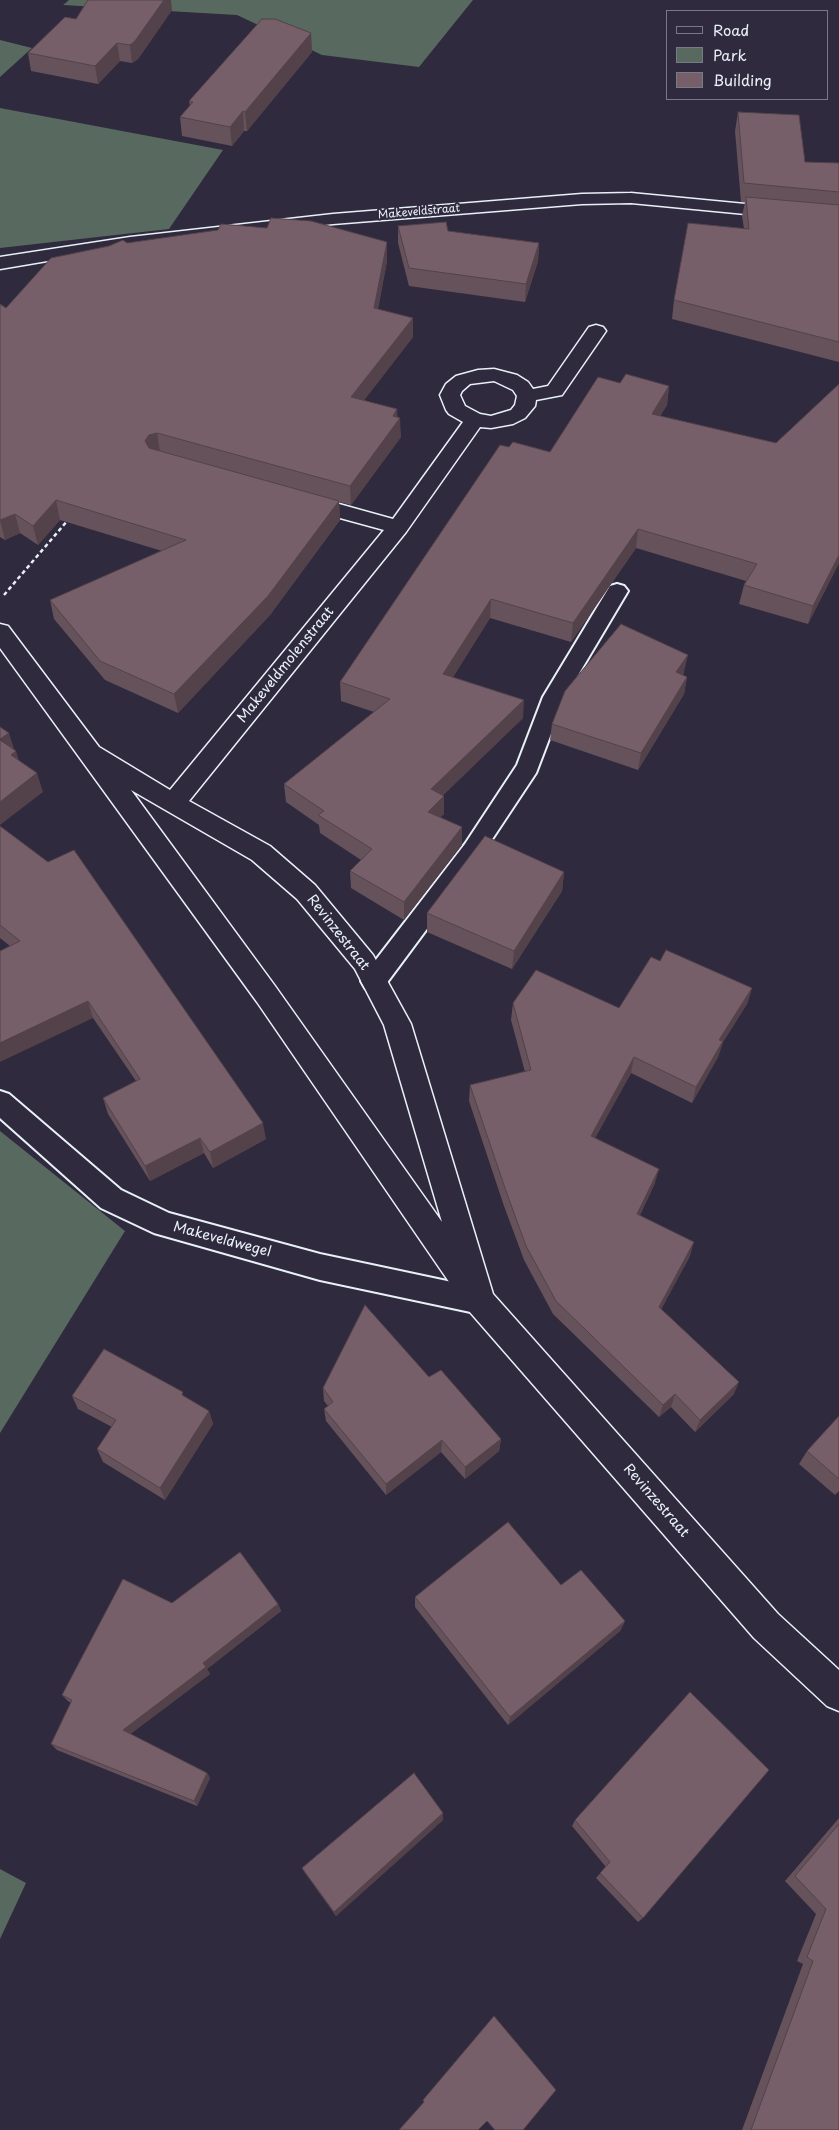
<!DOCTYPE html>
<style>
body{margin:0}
#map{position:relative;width:839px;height:2130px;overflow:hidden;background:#2f2a3d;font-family:"Playpen Sans",sans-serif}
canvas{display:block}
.legend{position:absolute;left:666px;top:10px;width:162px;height:90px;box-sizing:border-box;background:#2f2a3d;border:1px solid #797a88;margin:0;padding:6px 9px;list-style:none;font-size:15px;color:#e8f1f8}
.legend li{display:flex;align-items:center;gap:10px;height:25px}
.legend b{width:25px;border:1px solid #797a88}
</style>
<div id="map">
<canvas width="839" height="2130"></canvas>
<ul class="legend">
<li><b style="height:6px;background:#2f2a3d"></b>Road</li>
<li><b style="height:14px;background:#586960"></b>Park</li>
<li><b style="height:14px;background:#775f69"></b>Building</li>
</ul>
</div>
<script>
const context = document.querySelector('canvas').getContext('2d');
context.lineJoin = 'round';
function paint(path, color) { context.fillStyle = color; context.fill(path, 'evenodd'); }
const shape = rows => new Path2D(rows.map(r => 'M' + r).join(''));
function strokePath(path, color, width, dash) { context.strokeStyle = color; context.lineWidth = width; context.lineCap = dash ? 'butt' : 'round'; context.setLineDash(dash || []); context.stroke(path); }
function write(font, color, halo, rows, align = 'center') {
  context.font = font + ' "Playpen Sans",sans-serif'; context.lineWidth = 4; context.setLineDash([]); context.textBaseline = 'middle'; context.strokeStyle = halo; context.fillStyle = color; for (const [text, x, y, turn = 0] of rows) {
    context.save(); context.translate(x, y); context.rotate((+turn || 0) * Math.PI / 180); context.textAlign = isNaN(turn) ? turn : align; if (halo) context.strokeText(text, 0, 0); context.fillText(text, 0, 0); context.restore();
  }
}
paint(shape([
 [69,0,473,0,419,67,322,55,237,15,63,5],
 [0,40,32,48,0,77],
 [0,108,223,150,169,229,0,248],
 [0,1131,125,1231,0,1433],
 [0,1869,26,1883,0,1939]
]), '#586960');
const lane = shape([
 [617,584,624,586,628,591,565,697,536,773,481,856,383,988,374,991,365,988,361,981,365,974,465,844,517,765,543,697,610,586,617,584],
 [0,1091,9,1094,121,1190,169,1213,320,1254,480,1288,490,1292,494,1301,490,1310,480,1314,320,1280,154,1233,101,1208,0,1118,0,1091]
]);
const street = shape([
 [631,193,839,213,839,223,631,203,582,204,333,224,130,247,0,269,0,257,130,237,333,214,582,194,631,193],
 [596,325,603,327,606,331,562,395,536,400,535,406,525,418,513,424,491,428,480,427,406,532,189,801,270,846,315,885,373,955,411,1024,493,1294,778,1614,839,1670,839,1711,827,1706,754,1638,469,1311,257,1002,0,648,0,624,8,626,99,747,170,790,384,530,296,506,292,501,296,496,303,494,393,519,463,422,449,414,446,410,440,395,446,384,456,376,478,370,494,369,517,375,528,382,533,389,548,386,589,327,596,325],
 [494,381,513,390,517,396,515,405,511,410,491,416,480,414,465,406,460,395,462,391,470,384,494,381],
 [131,790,252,860,297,899,355,969,384,1025,442,1222,275,986,131,790]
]);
strokePath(lane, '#e8f1f8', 4);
strokePath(street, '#e8f1f8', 3);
strokePath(shape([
 [4,595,68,520]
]), '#e8f1f8', 2.5, [4, 3]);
paint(lane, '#2f2a3d');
paint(street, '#2f2a3d');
paint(shape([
 [172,10,138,59,132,63,120,61,98,84,31,71,28,53,76,19],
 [311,33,312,52,247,131,244,131,232,146,182,136,180,117,190,106,189,101],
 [738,112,805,162,839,163,839,362,672,319,674,300,744,229,742,216,745,202,741,202,735,131],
 [398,226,539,243,538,261,525,302,409,286,398,243],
 [387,242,387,261,378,309,413,337,364,400,398,417,401,437,351,505,339,502,340,520,270,615,178,713,105,680,54,619,50,600,162,551,60,520,38,545,20,533,5,540,0,537,0,304,6,308,127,243],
 [620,383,669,386,667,405,660,416,776,443,839,384,839,563,808,624,739,604,744,585,746,581,636,548,571,642,490,618,453,677,523,718,443,795,444,814,440,817,462,827,462,845,404,920,351,888,350,871,361,860,320,833,319,825,286,802,284,784,374,712,341,701,340,682,509,447,550,452],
 [684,672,683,675,687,677,684,694,638,770,550,740,552,724],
 [0,826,266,1139,213,1168,204,1153,150,1181,108,1114,103,1098,136,1081,93,1018,10,946,0,938],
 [564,872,562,891,512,969,427,932,427,913],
 [660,961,752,988,747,1004,723,1042,718,1057,692,1103,631,1073,595,1138,655,1183,640,1215,690,1256,661,1309,734,1394,695,1432,671,1407,659,1417,553,1314,524,1260,504,1206,469,1101,470,1085,525,1072,511,1020,513,1003,619,1008],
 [429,1377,501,1439,499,1451,465,1479,441,1452,386,1495,326,1421,324,1409,328,1406,324,1401,323,1388],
 [72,1396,185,1397,209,1411,213,1424,165,1500,103,1462,97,1449,112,1427,78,1409],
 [839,1416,839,1491,835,1495,799,1464,807,1451],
 [415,1597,625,1621,620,1631,508,1725,415,1607],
 [172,1603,278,1604,281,1611,207,1669,210,1674,130,1734,207,1773,210,1778,197,1806,57,1750,51,1744,71,1703,68,1701,62,1695],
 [690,1692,643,1918,638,1922,596,1878,606,1867,572,1826,575,1820],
 [443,1813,443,1820,336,1916,305,1873,302,1868],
 [839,1818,839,2130,742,2130,803,1964,797,1961,816,1914,785,1881]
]), '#66525a');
paint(shape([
 [164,0,171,0,172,10,138,59,132,63,130,45],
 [311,33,312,52,247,131,245,112],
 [117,43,120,61,98,84,95,66],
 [243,111,244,131,232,146,230,127],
 [387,242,387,261,374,327,374,308],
 [539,243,538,261,525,302,526,284],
 [413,318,413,337,352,416,351,397],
 [669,386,667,405,650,433,652,414],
 [397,409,398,422,400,418,401,437,351,505,350,486],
 [157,433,160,452,148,460,145,441,149,435],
 [56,500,60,520,38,545,33,526],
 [339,501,340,520,270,615,178,713,174,694],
 [15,514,20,533,5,540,0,520],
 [638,529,636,548,571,642,573,623],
 [839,555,839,563,808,624,813,606],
 [491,599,490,618,443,693,443,674],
 [688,655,684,672,672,688,676,672],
 [687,677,684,694,638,770,641,753],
 [524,700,523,718,431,807,431,789],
 [9,733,15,752,0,739],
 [16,751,22,770,11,755],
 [37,773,43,792,0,825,0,802],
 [444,796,444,814,428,830,428,812],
 [462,827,462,845,404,920,404,902],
 [564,872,562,891,512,969,514,951],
 [752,988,747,1004,723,1042,718,1057,692,1103,696,1087,719,1040],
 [88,1001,93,1018,0,1062,0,1043],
 [634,1057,631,1073,588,1151,591,1136],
 [263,1123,266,1139,213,1168,210,1152],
 [200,1138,204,1153,150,1181,145,1166],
 [659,1169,655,1183,633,1228,637,1214],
 [694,1242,690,1256,655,1321,659,1307],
 [739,1382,734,1394,695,1432,700,1420],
 [675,1394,671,1407,659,1417,663,1405],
 [209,1411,213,1424,165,1500,160,1488],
 [501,1439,499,1451,465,1479,465,1467],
 [442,1440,441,1452,386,1495,386,1484],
 [278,1604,281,1611,207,1669,210,1674,128,1736,123,1730,203,1663],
 [625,1621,620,1631,508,1725,510,1717],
 [207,1773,210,1778,197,1806,194,1801],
 [443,1813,443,1820,336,1916,334,1912]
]), '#53424a');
const building = shape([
 [88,0,164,0,135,41,130,45,117,43,95,66,28,53,65,17,76,19,88,0],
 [262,19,275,19,311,33,245,112,243,111,230,127,180,117,193,102,189,101,262,19],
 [738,112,799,115,805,162,839,163,839,192,744,183,738,112],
 [746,197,839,205,839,342,674,300,688,223,749,229,746,197],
 [271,218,311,221,387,242,374,308,413,318,351,397,397,409,393,416,400,418,350,486,157,433,149,435,145,441,149,448,339,501,268,596,174,694,100,661,50,600,186,540,56,500,33,526,15,514,0,520,0,304,6,308,51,258,109,246,123,240,127,243,218,230,221,224,267,228,271,218],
 [446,222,448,231,539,243,526,284,409,268,398,226,446,222],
 [626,374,669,386,652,414,776,443,839,384,839,555,813,606,744,585,757,564,638,529,573,623,491,599,443,674,524,700,431,789,444,796,428,812,462,827,404,902,350,871,372,849,318,815,324,811,284,784,390,699,340,682,500,445,509,447,513,442,550,452,598,377,620,383,626,374],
 [621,624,688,655,676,672,687,677,641,753,552,724,565,691,621,624],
 [0,727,9,733,0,739,0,727],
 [0,740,16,751,11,755,37,773,0,802,0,740],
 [0,826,48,862,74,850,263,1123,210,1152,200,1138,145,1166,103,1098,140,1079,88,1001,0,1043,0,951,20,941,0,925,0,826],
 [485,836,564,872,514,951,427,913,485,836],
 [666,950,752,988,719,1040,723,1041,696,1087,634,1057,591,1136,659,1169,637,1214,694,1242,659,1307,739,1382,700,1420,675,1394,663,1405,556,1301,526,1246,506,1191,470,1085,531,1070,513,1003,536,970,619,1008,651,957,660,961,666,950],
 [365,1305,429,1377,441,1370,501,1439,465,1467,442,1440,386,1484,324,1409,333,1402,323,1388,365,1305],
 [104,1349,183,1392,182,1395,209,1411,160,1488,97,1449,116,1420,72,1396,104,1349],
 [839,1416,839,1479,807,1451,839,1416],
 [508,1522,561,1585,581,1570,625,1621,510,1717,415,1597,508,1522],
 [240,1552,278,1604,203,1663,206,1667,123,1730,207,1773,194,1801,51,1744,72,1700,62,1695,123,1579,172,1603,240,1552],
 [690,1692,769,1770,643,1918,600,1873,610,1862,575,1820,690,1692],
 [414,1773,443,1813,334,1912,302,1868,414,1773],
 [839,1824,839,2130,751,2130,813,1961,807,1957,826,1909,795,1876,839,1824],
 [494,2016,556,2090,523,2130,495,2130,487,2121,478,2130,399,2130,424,2102,423,2100,494,2016]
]);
paint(building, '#775f69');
strokePath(building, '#53424a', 1);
write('11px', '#e8f1f8', '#2f2a3d', [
 ["Makeveldstraat",419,212,-5]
]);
write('14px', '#e8f1f8', '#2f2a3d', [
 ["Makeveldmolenstraat",286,665,-51],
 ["Revinzestraat",338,933,52],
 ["Makeveldwegel",222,1240,15],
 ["Revinzestraat",656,1501,49]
]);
</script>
